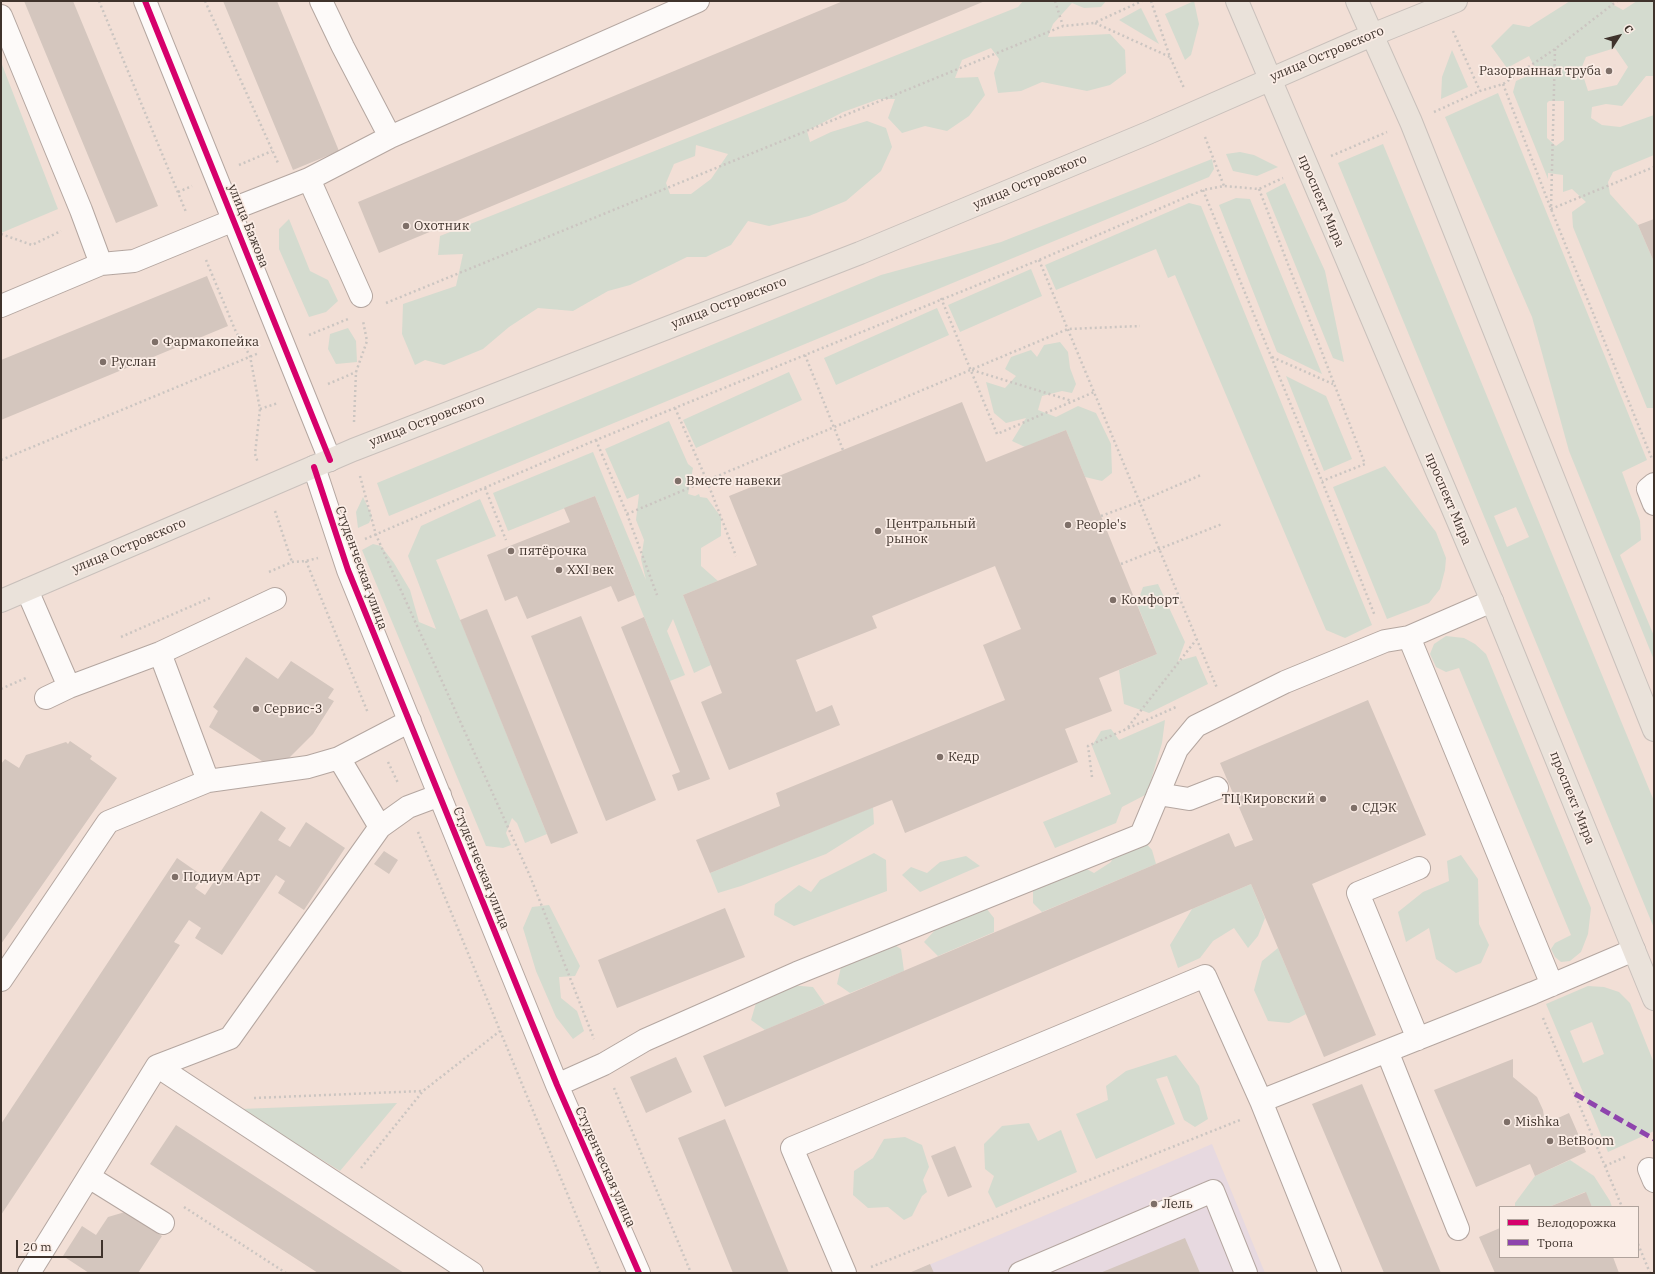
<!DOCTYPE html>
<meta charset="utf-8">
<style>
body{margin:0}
#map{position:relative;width:1655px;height:1274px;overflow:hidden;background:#f2dfd6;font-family:"IBM Plex Serif",serif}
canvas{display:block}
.frame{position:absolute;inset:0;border:2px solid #3f332c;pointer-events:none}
.legend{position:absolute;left:1499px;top:1206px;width:140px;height:52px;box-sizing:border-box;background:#fbede6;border:1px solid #b0a39c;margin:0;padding:5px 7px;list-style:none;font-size:12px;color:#3f332c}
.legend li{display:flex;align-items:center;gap:8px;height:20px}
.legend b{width:20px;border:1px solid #b0a39c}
.north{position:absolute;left:1599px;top:16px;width:40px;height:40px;-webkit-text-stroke:3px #fbede6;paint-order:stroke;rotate:54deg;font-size:11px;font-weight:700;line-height:16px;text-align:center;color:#3f332c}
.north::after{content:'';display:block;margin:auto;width:14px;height:18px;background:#3f332c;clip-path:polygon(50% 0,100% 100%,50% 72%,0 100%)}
.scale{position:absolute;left:16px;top:1240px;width:87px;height:18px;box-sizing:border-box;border:2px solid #3f332c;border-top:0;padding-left:5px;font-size:12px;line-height:14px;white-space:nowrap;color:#3f332c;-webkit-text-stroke:3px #fbede6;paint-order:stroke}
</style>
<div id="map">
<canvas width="1655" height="1274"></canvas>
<div class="frame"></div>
<ul class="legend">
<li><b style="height:5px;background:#d6006c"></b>Велодорожка</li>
<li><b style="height:5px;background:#8e44ad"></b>Тропа</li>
</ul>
<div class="north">С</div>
<div class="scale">20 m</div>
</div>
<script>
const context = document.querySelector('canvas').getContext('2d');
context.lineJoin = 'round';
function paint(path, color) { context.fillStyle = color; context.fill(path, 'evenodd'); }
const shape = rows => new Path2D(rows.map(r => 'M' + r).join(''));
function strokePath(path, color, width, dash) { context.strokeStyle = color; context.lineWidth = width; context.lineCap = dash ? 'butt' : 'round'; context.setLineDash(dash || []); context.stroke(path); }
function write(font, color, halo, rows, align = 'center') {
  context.font = font + ' "IBM Plex Serif",serif'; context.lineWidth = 3.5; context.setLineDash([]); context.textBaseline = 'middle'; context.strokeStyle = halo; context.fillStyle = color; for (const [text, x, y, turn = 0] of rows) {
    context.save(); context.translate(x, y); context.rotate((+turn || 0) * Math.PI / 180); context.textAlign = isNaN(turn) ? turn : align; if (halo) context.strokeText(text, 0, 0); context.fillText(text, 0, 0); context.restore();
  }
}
paint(shape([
 [1212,1144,1265,1273,910,1273]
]), '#e7d9e0');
paint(shape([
 [1023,1,1106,1,1101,7,1084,8,1072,3,1053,24,1048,37,1110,34,1125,50,1126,73,1110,85,1087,91,1042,82,1021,91,998,93,994,73,999,59,991,48,962,60,955,78,978,77,985,95,969,116,947,131,925,126,902,133,888,118,895,99,879,99,843,112,807,131,810,142,831,132,867,121,886,128,892,147,881,171,846,201,809,216,769,226,748,221,731,245,706,257,687,257,630,285,608,291,573,311,538,308,509,327,483,349,444,365,425,360,415,365,402,334,403,304,456,286,463,254,438,255,440,236,1018,7],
 [696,145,728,154,711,179,691,194,670,194,666,183,674,164,695,156],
 [1194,1,1199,24,1191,55,1185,60,1165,14],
 [1570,1,1613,1,1612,4,1623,10,1637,1,1654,1,1654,76,1646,76,1622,106,1606,104,1592,107,1591,118,1602,125,1620,127,1654,115,1654,155,1613,172,1608,182,1610,194,1638,225,1654,262,1654,408,1647,408,1573,227,1572,212,1586,202,1572,189,1563,192,1563,175,1548,173,1548,179,1513,92,1516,81,1527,76,1535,68,1529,56,1507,68,1491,46,1513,24,1529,27],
 [1615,48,1628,67,1617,85,1588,91,1581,69,1586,57],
 [1549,101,1564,101,1564,140,1556,146,1547,138,1547,103],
 [1141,8,1159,44,1119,20],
 [1452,50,1468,87,1441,99,1442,77],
 [1,62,58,209,1,233],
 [1498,93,1647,460,1622,472,1640,521,1641,540,1620,555,1654,636,1654,660,1569,451,1532,317,1445,117],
 [1383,144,1654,801,1654,928,1338,163],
 [1516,507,1529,537,1507,547,1494,516],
 [1240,152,1254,155,1278,167,1257,176,1233,171,1226,154],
 [1212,159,1214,169,1209,177,389,516,377,483,881,275,1001,242],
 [1285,183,1325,271,1344,362,1333,358,1266,193],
 [1236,198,1250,199,1322,374,1277,352,1219,205],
 [1189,203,1201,206,1372,625,1345,638,1326,630,1175,275,1168,278,1156,249,1056,290,1045,265],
 [289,219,310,271,328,280,338,301,326,312,309,317,279,249,279,229],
 [1031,269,1042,296,960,332,948,305],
 [937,308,949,335,836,385,824,358],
 [348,328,356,341,357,362,336,364,328,349,330,334],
 [1060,342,1068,352,1070,368,1076,384,1072,393,1062,391,1042,396,1038,410,1056,417,1078,406,1096,413,1111,444,1112,473,1102,481,1085,477,1066,430,1025,447,1012,441,1026,418,1006,423,994,413,986,382,1005,388,1016,376,1005,369,1011,357,1031,350,1037,357,1044,345],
 [789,372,802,400,696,448,683,420],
 [1286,376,1326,396,1352,459,1324,471],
 [669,421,688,464,693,468,688,494,695,496,699,494,700,497,707,498,721,517,721,536,701,548,701,566,718,581,683,595,711,665,694,673,673,619,667,631,685,675,670,681,595,496,508,531,493,493,593,452,646,580,641,559,644,540,636,520,639,494,627,499,605,449],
 [1385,466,1436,532,1446,558,1445,570,1440,589,1429,603,1387,619,1333,487],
 [363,497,372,516,369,523,358,528,356,512],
 [480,499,496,536,436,560,547,834,525,843,517,823,512,818,506,833,511,845,503,848,486,846,362,550,373,544,381,546,394,563,410,590,419,622,436,629,408,556,421,526],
 [1158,584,1185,642,1178,661,1196,656,1208,684,1149,713,1124,704,1119,670,1157,654,1137,604,1143,587],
 [1446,636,1464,638,1475,644,1486,654,1591,908,1588,934,1581,952,1570,961,1561,962,1555,957,1551,949,1555,943,1571,935,1459,668,1446,672,1436,667,1430,654,1434,644],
 [1165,720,1162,743,1147,794,1122,807,1116,823,1055,848,1043,822,1111,794,1092,746,1101,731,1111,729,1119,740],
 [873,807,874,824,826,854,741,886,718,893,710,873],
 [1143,840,1152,850,1156,864,1042,912,1033,903,1033,886,1081,866,1094,873,1111,862,1117,846],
 [874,853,886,860,887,891,794,926,774,915,775,904,799,885,811,892,820,880],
 [1461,855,1478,879,1479,924,1489,945,1481,963,1456,973,1436,959,1429,928,1406,942,1398,912,1423,892,1449,881,1447,861],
 [966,856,980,866,920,892,902,875,911,867,927,873,940,862],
 [1251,884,1265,918,1258,936,1248,948,1234,928,1213,941,1200,958,1178,968,1170,945,1192,909],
 [549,905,580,966,575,976,559,977,561,998,577,1011,584,1031,573,1039,556,1017,536,971,523,928,532,907],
 [986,908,994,918,994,932,938,956,924,942,936,929],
 [893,944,901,949,904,971,850,993,837,984,841,967],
 [1278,948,1306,1014,1289,1023,1268,1021,1254,990,1262,961],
 [789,985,813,987,825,1004,765,1030,751,1020,756,1003],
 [1588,986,1604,987,1619,992,1630,1003,1654,1063,1654,1131,1608,1152,1546,1004],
 [1592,1022,1604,1054,1583,1063,1570,1031],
 [1176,1055,1199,1086,1208,1119,1195,1127,1184,1120,1167,1076,1156,1079,1175,1124,1096,1159,1076,1114,1108,1100,1106,1086,1126,1071],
 [397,1103,340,1171,240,1109],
 [1029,1123,1038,1141,1061,1130,1077,1172,996,1208,988,1192,994,1176,985,1169,984,1144,1002,1126],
 [905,1137,922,1145,929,1167,923,1180,927,1192,922,1196,912,1216,904,1220,888,1207,868,1208,853,1195,854,1171,873,1158,884,1139],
 [1570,1160,1594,1176,1610,1201,1612,1207,1592,1207,1585,1192,1549,1207,1515,1207,1515,1203,1535,1176]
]), '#d4dbcf');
paint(shape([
 [24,1,73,1,158,206,116,223],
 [223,1,277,1,339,151,293,170],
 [843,1,985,1,379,253,358,202],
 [1654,219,1654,262,1638,225],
 [207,276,228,326,1,420,1,360],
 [962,402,986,462,1066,430,1157,654,1099,678,1112,711,1065,729,1078,762,905,833,892,800,710,873,696,840,780,806,776,793,1005,700,983,645,1021,629,995,566,872,616,877,628,796,660,816,712,832,705,840,725,729,770,701,702,722,693,683,595,757,565,729,496],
 [595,496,635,595,618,602,611,586,527,619,517,596,505,601,487,555,570,522,564,508],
 [487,609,578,833,551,844,460,620],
 [581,616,656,800,606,821,531,636],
 [644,617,710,779,678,791,672,775,680,772,621,627],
 [246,657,278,679,291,661,334,689,328,698,334,701,313,734,288,759,274,764,262,761,209,727,218,711,213,707],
 [1368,700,1426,835,1312,884,1376,1035,1324,1057,1251,884,725,1107,703,1056,1229,833,1235,847,1253,840,1220,763],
 [70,741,92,756,90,759,117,778,1,944,1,764,5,759,19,768,26,755,66,742,68,744],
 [261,811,286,828,278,840,290,847,306,822,345,848,304,910,278,893,285,881,276,875,222,955,195,938,201,928,189,920,174,942,180,945,1,1215,1,1124,177,858,203,876,195,888,205,895],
 [384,851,398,860,389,874,374,864],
 [725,908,745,957,617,1008,598,960],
 [676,1057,692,1092,646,1113,630,1077],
 [1513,1059,1513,1077,1537,1097,1543,1110,1545,1124,1569,1113,1586,1152,1535,1176,1530,1164,1476,1187,1434,1090],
 [1362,1084,1441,1273,1384,1273,1312,1104],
 [725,1119,789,1273,733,1273,678,1138],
 [176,1125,307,1210,404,1273,318,1273,150,1164],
 [955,1146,972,1187,948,1197,931,1156],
 [1586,1192,1592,1207,1549,1207],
 [125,1212,162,1236,138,1273,89,1273,63,1256,82,1226,96,1235,108,1217],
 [1500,1228,1500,1257,1613,1257,1619,1273,1495,1273,1479,1237],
 [1185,1238,1200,1273,1100,1273],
 [930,1264,934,1273,909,1273]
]), '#d4c6be');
const minor = shape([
 [145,1,330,460],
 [321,1,343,47,390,137],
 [1,16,81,210,101,264],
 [309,179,361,296],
 [230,210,309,179,390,137,698,1],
 [1,306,101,264,134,261,234,220],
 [314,467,348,570,557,1085,639,1273],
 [1654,484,1648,489,1654,504],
 [27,590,69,687],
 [1409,637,1552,985],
 [160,653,208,781],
 [46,698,69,687,160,653,275,599],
 [339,758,380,827],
 [1158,794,1189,799,1217,788],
 [1,980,108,822,208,781,308,767,339,758,410,721],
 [1418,1039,1358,893,1419,868],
 [1387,1051,1458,1229],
 [157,1066,472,1273],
 [557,1085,604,1064,645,1040,797,973,1141,835,1177,749,1196,726,1285,682,1385,641,1409,637,1492,601],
 [1261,1101,1533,993,1634,950],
 [1649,1169,1654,1181],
 [89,1177,163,1223],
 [29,1273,157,1066,230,1038,380,827,408,807,440,795],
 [845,1273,792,1148,1205,976,1261,1101,1330,1273],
 [1020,1273,1213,1191,1246,1273]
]);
const major = shape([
 [1237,1,1492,601,1654,999],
 [1357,1,1411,122,1654,730],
 [1,601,353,450,860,253,1148,133,1372,35,1456,1]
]);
strokePath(minor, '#b4a6a0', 24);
strokePath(major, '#c9c0bb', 24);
strokePath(shape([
 [99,1,186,212],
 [205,1,278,163],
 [1055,1,1063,26],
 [1151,1,1170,57,1184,88],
 [1095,23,1170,57],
 [1453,31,1480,91],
 [1555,49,1551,209,1654,167],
 [1503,84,1551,209,1652,459],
 [1434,112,1480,91,1503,84,1555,49,1617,1],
 [1205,137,1224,186],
 [1331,156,1387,132],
 [239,165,272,151],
 [1259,189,1365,464,1322,481],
 [1203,190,1322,481,1375,616],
 [178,192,192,186],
 [1,234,32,245,61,231],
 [206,260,236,332,250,356,260,409,255,454,258,463],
 [1039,260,1217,688],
 [941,298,997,434,1094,392],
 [386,303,1063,26,1094,23,1142,1],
 [309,335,348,319],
 [805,355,843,450],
 [1272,357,1333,384],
 [972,370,1072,401],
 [328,384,356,372],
 [675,408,707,481,736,556],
 [260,409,278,403],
 [354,422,356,372,367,341,363,321],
 [596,440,627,514,657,595],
 [1,460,259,353],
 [360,476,376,535,530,876,594,1039],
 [485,488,506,540],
 [275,511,292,562],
 [627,514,1068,329,1140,326],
 [1101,516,1139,502,1201,475],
 [365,539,596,440,1039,260,1203,190,1224,186,1259,189,1283,178],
 [306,561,368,713],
 [1121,564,1222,524],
 [269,572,292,562,306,561,318,558],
 [121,637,210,598],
 [1,689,28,677],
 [1128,727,1196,640],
 [388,762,398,783],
 [1092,777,1088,746,1176,707],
 [418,832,600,1273],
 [1543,1018,1622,1207],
 [614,1088,691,1273],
 [254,1098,423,1091],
 [1605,1166,1625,1157],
 [361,1168,423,1091,500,1031],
 [184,1207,286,1273],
 [1638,1244,1650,1273],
 [871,1267,1240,1120]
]), '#cbc5c1', 2.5, [2, 3]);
strokePath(minor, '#fdfaf9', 22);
strokePath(major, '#eae2da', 22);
strokePath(shape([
 [1575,1094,1654,1139]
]), '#8e44ad', 5, [10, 5]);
strokePath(shape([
 [145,1,330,460],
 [314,467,348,570,557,1085,639,1273]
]), '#d6006c', 6);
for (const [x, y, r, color] of [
 [1609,71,4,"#7e6f68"],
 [406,226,4,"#7e6f68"],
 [155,342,4,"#7e6f68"],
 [103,362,4,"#7e6f68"],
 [678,481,4,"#7e6f68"],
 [1068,525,4,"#7e6f68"],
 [878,531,4,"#7e6f68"],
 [511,551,4,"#7e6f68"],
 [559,570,4,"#7e6f68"],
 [1113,600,4,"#7e6f68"],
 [256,709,4,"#7e6f68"],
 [940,757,4,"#7e6f68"],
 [1323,799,4,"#7e6f68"],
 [1354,808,4,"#7e6f68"],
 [175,877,4,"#7e6f68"],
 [1507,1122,4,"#7e6f68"],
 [1550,1141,4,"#7e6f68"],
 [1154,1204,4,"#7e6f68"]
]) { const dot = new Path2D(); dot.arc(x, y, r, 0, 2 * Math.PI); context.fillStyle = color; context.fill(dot); strokePath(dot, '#fbede6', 1.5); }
write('13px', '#3f332c', '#fbede6', [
 ["улица Островского",1327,54,-23],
 ["улица Островского",1030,182,-23],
 ["проспект Мира",1321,201,67],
 ["улица Бажова",248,226,68],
 ["улица Островского",729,303,-21],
 ["улица Островского",427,421,-21],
 ["проспект Мира",1448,499,67],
 ["улица Островского",129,546,-23],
 ["Студенческая улица",361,568,70],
 ["проспект Мира",1572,798,68],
 ["Студенческая улица",481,868,68],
 ["Студенческая улица",605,1167,66]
]);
write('13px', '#3f332c', '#fbede6', [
 ["Разорванная труба",1601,71,"right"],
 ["Охотник",414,226],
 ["Фармакопейка",163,342],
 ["Руслан",111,362],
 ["Вместе навеки",686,481],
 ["Центральный",886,524],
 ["рынок",886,539],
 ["People's",1076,525],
 ["пятёрочка",519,551],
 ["XXI век",567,570],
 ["Комфорт",1121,600],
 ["Сервис-3",264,709],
 ["Кедр",948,757],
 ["ТЦ Кировский",1315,799,"right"],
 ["СДЭК",1362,808],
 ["Подиум Арт",183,877],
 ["Mishka",1515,1122],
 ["BetBoom",1558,1141],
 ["Лель",1162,1204]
], 'left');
</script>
